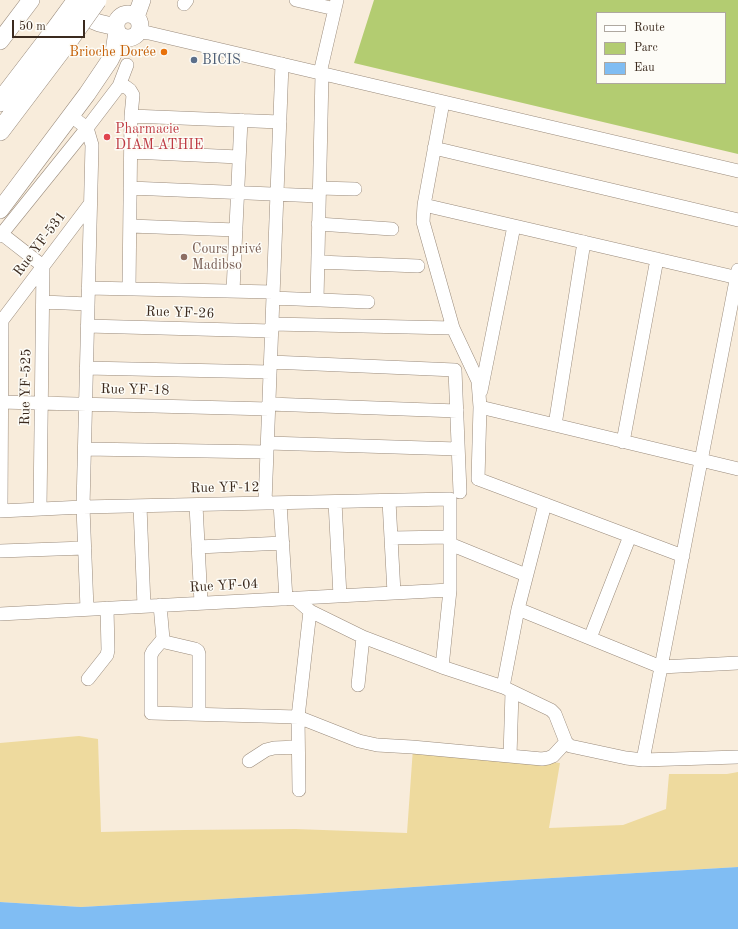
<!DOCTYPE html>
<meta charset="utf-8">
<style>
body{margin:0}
#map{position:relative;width:738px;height:929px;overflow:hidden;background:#f8ecdb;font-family:"Old Standard TT",serif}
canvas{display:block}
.legend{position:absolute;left:596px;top:12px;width:130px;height:72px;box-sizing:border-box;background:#fdfcf7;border:1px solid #afa8a0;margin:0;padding:5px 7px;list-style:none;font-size:12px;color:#3b2a1e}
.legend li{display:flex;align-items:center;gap:8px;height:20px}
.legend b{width:20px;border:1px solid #afa8a0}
.scale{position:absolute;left:12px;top:20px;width:73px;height:18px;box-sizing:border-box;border:2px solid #3b2a1e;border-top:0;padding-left:5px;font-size:12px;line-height:14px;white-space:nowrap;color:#3b2a1e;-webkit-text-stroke:3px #fdfcf7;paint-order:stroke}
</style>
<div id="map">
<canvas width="738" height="929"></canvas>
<ul class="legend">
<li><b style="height:5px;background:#fff"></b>Route</li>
<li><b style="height:11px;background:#b3cc71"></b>Parc</li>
<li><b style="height:11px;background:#80bdf3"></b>Eau</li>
</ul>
<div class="scale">50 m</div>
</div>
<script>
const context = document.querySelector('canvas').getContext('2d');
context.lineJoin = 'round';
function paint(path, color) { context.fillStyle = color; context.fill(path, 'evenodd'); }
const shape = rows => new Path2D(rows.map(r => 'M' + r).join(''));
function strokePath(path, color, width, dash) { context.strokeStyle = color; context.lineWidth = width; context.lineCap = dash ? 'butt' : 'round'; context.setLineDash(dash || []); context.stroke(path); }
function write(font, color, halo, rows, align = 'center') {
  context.font = font + ' "Old Standard TT",serif'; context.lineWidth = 3; context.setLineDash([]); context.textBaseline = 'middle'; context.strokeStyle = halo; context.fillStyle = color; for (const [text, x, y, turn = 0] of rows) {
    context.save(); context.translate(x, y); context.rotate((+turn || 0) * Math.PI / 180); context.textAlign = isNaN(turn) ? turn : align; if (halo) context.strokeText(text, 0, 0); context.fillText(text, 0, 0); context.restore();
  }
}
paint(shape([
 [374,0,738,0,738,154,354,63],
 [597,13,725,13,725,83,597,83]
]), '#b3cc71');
paint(shape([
 [79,736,98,739,101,832,184,830,295,829,407,833,413,748,470,753,560,763,549,828,623,825,666,809,669,774,727,774,738,772,738,867,518,880,309,894,81,907,0,902,0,743]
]), '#eeda9e');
paint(shape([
 [738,867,738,929,0,929,0,902,81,907,309,894,518,880]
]), '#80bdf3');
const minor = shape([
 [296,0,335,9],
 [184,4,187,0],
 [138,32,149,33,738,171],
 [127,65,119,86,126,87,130,90,133,95,131,116,129,289],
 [320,73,337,0],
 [443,102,424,205,423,222,453,328,478,381,480,407,478,479],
 [71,116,87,128,92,145,83,507,87,609],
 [131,116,280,122],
 [434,148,738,220],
 [131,152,239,157],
 [130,188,319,196],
 [319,188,355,189],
 [424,205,738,278],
 [318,224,392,229],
 [130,226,236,230],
 [2,234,43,266,40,509],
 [0,236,87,128,119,86],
 [318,262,418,266],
 [88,288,273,292],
 [233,291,241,120],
 [273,298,368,302],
 [317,300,322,74],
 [43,302,88,304],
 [0,323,90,204],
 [272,324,453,328],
 [87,326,272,331],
 [271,362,455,370,460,492],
 [86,368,270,372],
 [481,391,514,226],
 [0,402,269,409],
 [269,404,457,411],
 [480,407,738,469],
 [555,425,584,242],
 [623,442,657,259],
 [268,443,458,449],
 [85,449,267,452],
 [478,479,683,556],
 [389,501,394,593],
 [335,502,340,596],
 [265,503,282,64],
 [280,503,286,599],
 [196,505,201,603],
 [140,506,144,606],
 [0,511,83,507,450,499],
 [1,511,2,320],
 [391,538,450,537],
 [450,544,526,575],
 [198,547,283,543],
 [0,551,85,548],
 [295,598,310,611,363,637,442,667,503,687,551,710,555,714,566,742,570,746,626,758,643,760,738,757],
 [160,605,163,639,165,642,195,649,198,651,199,654,199,714],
 [518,609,661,667,738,663],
 [0,614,450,590],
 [590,638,630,536],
 [163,639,153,651,151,655,151,713,298,717,359,741,377,745,412,747,542,759,548,758,553,756,566,742],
 [442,667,450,590,450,499],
 [88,679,107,655,108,650,107,608],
 [358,685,363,637],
 [503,687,518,609,545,504],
 [510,756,512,692],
 [643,760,738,270],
 [249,761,266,750,274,748,298,747],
 [299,790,298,717,310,611]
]);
const major = shape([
 [75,9,82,16,99,23,116,27],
 '116 26a12 12 0 1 1 24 0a12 12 0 1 1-24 0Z',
 [136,17,142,0],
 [0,41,31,0],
 [0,210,87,94,110,60,114,52,117,31]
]);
const highway = shape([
 [0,102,55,30],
 [0,131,68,41]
]);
strokePath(minor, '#9a8b7c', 14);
strokePath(major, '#9a8b7c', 18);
strokePath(highway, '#9a8b7c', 20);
strokePath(minor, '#fff', 13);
strokePath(major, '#fff', 17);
strokePath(highway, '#fff', 19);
const highwayBridge = shape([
 [55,30,77,0],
 [68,41,97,0]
]);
strokePath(highwayBridge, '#9a8b7c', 20, []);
strokePath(highwayBridge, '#fff', 19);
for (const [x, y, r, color] of [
 [164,52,4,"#e8710a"],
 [194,60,4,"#5c6f8a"],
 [107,137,4,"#e0444e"],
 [184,257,4,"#8d6e63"]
]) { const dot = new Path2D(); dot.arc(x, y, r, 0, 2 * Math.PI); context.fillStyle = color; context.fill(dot); strokePath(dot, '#fdfcf7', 1.5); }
write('14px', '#c56008', '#fdfcf7', [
 ["Brioche Dorée",156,52]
], 'right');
write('14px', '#4e5e75', '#fdfcf7', [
 ["BICIS",202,60]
], 'left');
write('14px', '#be3a42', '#fdfcf7', [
 ["Pharmacie",115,129],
 ["DIAM ATHIE",115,145]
], 'left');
write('14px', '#3b2a1e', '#fdfcf7', [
 ["Rue YF-531",40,244,-53],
 ["Rue YF-26",180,313,2],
 ["Rue YF-525",26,387,-89],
 ["Rue YF-18",135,390,1],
 ["Rue YF-12",225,488,-1],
 ["Rue YF-04",224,586,-3]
]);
write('14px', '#785e54', '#fdfcf7', [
 ["Cours privé",192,249],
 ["Madibso",192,265]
], 'left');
</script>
